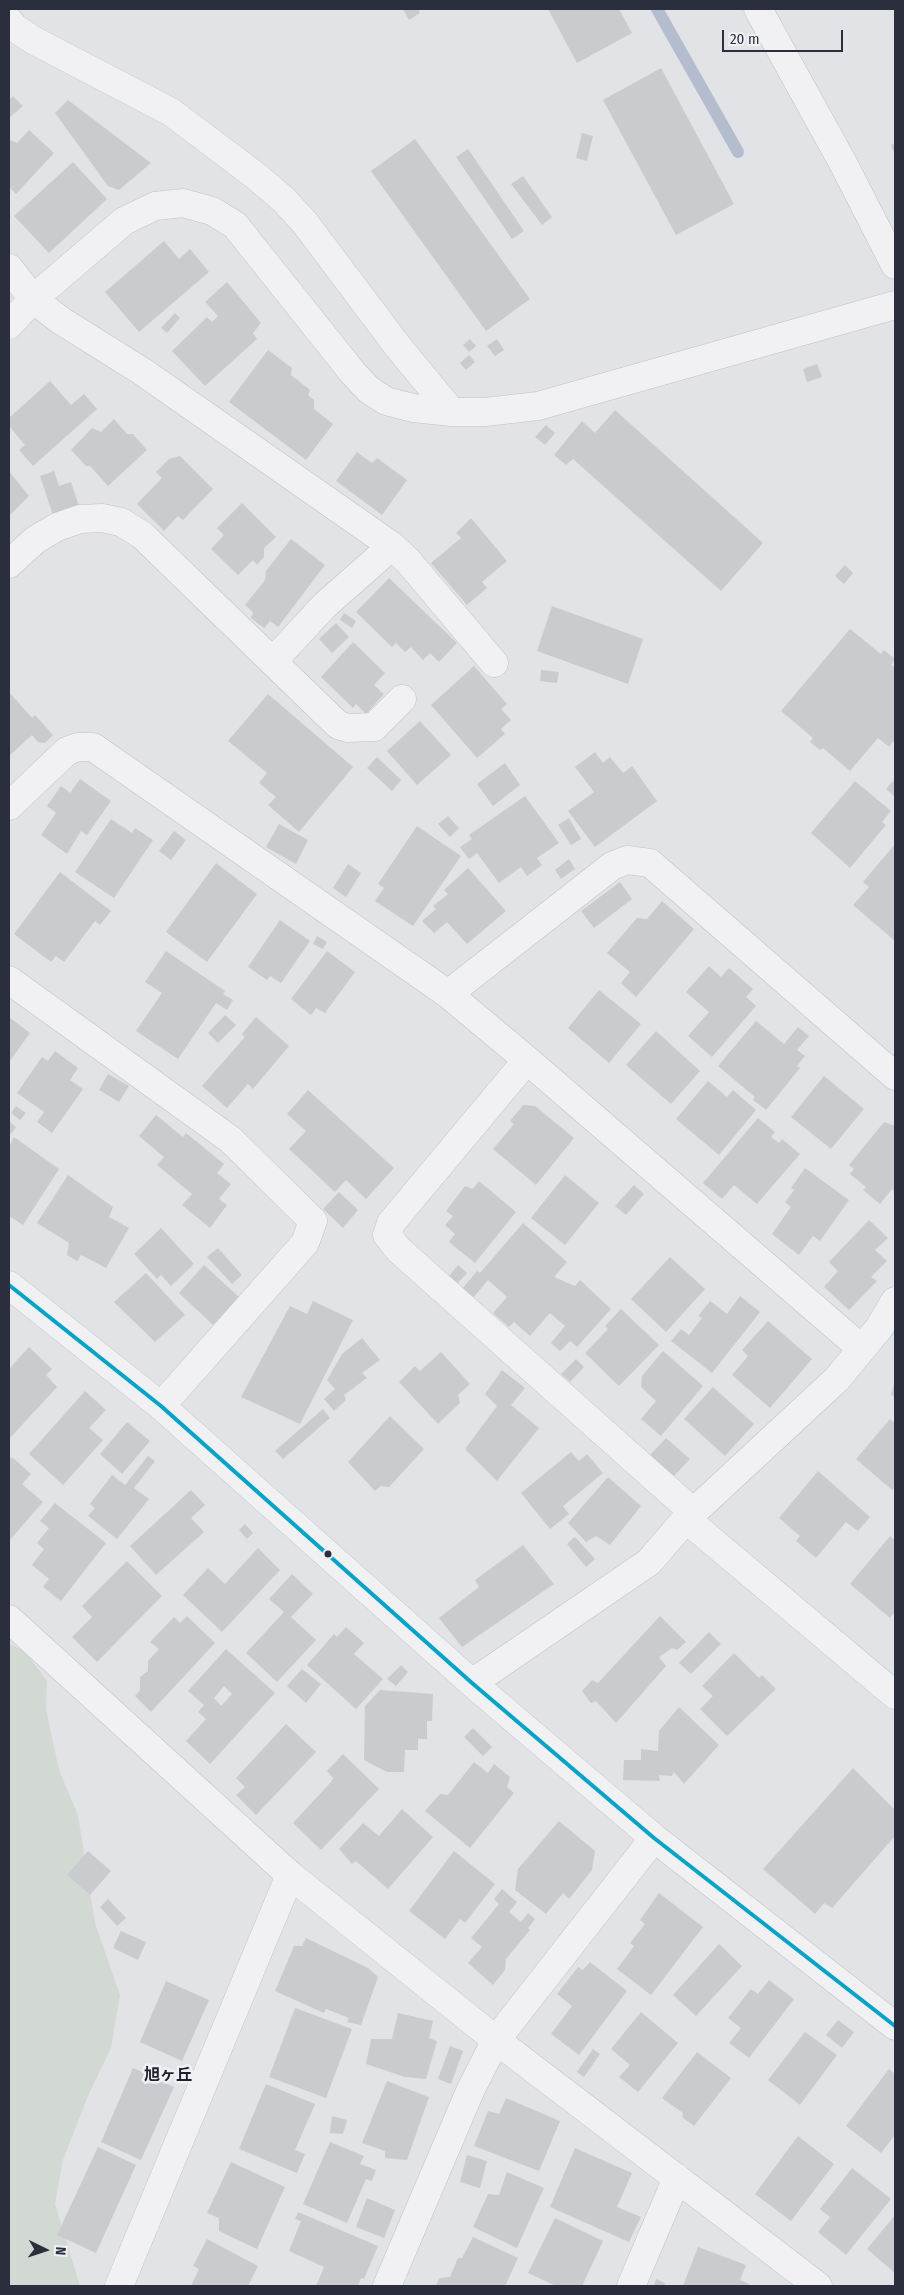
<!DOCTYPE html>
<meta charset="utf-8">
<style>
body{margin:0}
#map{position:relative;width:904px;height:2295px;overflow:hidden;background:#e2e3e6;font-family:"Fira Sans Condensed",sans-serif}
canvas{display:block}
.frame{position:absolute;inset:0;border:10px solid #2b2f3d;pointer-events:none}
.north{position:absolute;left:20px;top:2225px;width:50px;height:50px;-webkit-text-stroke:4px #f0f1f5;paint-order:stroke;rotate:94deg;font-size:14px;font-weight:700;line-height:20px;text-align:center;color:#2b2f3d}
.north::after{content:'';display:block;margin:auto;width:18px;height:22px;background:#2b2f3d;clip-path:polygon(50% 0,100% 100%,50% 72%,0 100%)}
.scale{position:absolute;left:722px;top:30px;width:121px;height:22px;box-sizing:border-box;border:2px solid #2b2f3d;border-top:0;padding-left:6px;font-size:15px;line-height:18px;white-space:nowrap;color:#2b2f3d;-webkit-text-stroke:4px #f0f1f5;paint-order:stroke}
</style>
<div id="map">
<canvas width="904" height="2295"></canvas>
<div class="frame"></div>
<div class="north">N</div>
<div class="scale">20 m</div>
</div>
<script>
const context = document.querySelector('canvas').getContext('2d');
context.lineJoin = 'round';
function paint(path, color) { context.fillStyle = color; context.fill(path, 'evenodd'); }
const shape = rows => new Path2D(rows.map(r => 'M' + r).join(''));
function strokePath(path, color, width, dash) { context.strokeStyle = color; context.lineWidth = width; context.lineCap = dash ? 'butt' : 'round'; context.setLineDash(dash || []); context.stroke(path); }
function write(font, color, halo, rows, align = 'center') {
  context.font = font + ' "Fira Sans Condensed","Noto Sans JP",sans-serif'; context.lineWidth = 5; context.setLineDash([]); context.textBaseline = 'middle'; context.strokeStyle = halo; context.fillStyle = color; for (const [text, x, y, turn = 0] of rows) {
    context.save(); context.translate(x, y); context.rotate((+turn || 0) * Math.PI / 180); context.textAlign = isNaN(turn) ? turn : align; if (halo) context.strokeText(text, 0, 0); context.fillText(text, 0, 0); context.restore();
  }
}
paint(shape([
 [9,1644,25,1651,47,1681,46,1709,59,1770,78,1815,95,1923,120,1995,111,2048,88,2096,63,2160,55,2204,80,2286,9,2286]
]), '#d2d9d2');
strokePath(shape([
 [657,9,738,152]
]), '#b3bdce', 12);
paint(shape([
 [403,9,418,9,420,13,409,20],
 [548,9,619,9,632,33,577,63],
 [661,68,734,204,676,235,603,100],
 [13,96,23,106,9,118,9,100],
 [68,100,151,163,119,190,108,186,55,113],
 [29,130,54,153,16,194,9,187,9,143,11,140,17,143],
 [582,133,593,136,587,161,576,158],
 [415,139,530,299,486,331,371,171],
 [895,143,895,156,891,145],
 [468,149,524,231,512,239,456,157],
 [73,162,107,199,49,253,14,216],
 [523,176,552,217,542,225,511,184],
 [164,241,179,259,190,249,209,272,139,332,105,292],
 [227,282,261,323,253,333,257,339,205,386,172,351,207,317,212,322,218,316,205,302],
 [175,313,180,318,167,333,161,328],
 [470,339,476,346,469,352,463,345],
 [497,339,504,350,495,356,487,346],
 [268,350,292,368,291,375,310,390,308,395,314,400,314,409,333,424,306,460,229,402],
 [469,355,475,362,466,370,460,363],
 [817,364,822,377,807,382,803,369],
 [50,381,71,405,84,394,97,409,33,466,19,450,25,445,9,426,9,418],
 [615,410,763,543,721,591,573,459,566,465,554,455,582,421,595,433],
 [114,419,127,434,133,434,147,450,108,486,90,466,86,466,71,450,92,428,101,432],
 [546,425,555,433,545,445,535,437],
 [357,452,372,463,377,458,407,480,382,515,336,481],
 [180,456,213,489,183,520,178,516,164,531,137,504,162,478,156,472,169,459],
 [9,471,29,496,9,516],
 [54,471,59,486,71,482,79,506,53,515,40,476],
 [242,503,276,537,264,548,264,557,257,565,253,560,238,575,211,549,224,535,217,528],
 [471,518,507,561,482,582,487,588,467,605,431,563,461,538,456,533],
 [291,539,325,565,278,627,270,621,264,628,251,618,253,612,245,605,265,580,266,571],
 [845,565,853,573,844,584,835,576],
 [389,578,457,643,439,662,430,653,423,660,411,647,405,652,396,643,392,647,356,612],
 [552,606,643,639,628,684,537,651],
 [344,613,356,621,352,628,340,620],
 [336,623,349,637,332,653,319,639],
 [850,629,881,654,884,650,895,659,891,665,895,668,895,739,889,747,878,738,850,771,823,748,820,750,810,742,813,738,781,711],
 [353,642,385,673,374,685,384,694,366,714,356,704,353,708,321,677],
 [474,666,507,704,501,709,511,720,501,729,505,734,477,758,431,705],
 [541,670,559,672,557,683,540,681],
 [9,692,32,718,35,715,53,735,45,743,38,742,32,735,9,756],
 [268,694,353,767,299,832,268,805,276,797,259,783,267,773,228,741],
 [420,721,451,755,417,785,387,751],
 [595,752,603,763,610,757,623,773,632,766,657,801,595,847,568,811,594,792,575,767],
 [377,757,401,780,392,791,367,768],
 [505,763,520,785,493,806,477,784],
 [80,779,111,801,87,835,81,831,67,854,41,835,56,813,47,806,61,786,70,793],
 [895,779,895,797,886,789],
 [855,781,891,811,882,822,886,825,850,868,811,833],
 [525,796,559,843,537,858,542,865,527,876,521,867,499,883,477,853,469,859,460,847,472,839,469,835],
 [448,816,459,828,450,837,438,824],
 [569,818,581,839,571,845,558,825],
 [111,819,132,833,135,828,153,840,114,898,75,872],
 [279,824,308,840,296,864,266,847],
 [417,826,461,856,413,926,375,901,384,888,378,884],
 [174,831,186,840,171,860,159,851],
 [895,844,895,941,853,905,869,887,863,882],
 [569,859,575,869,561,879,555,870],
 [216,863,257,894,207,962,166,932],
 [348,864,361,873,346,897,333,888],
 [468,868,506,911,467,944,447,922,434,933,422,921,436,909,433,906,448,894,444,890],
 [60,872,111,911,100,925,95,921,64,962,56,956,51,962,14,934],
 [620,882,632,899,594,928,581,911],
 [662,901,694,929,636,997,621,983,630,972,607,953,637,918,647,919],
 [280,920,310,941,281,983,270,976,267,980,248,967],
 [317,936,327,942,323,949,313,944],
 [166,951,225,991,223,994,233,1000,227,1010,216,1003,178,1059,136,1031,162,993,145,982],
 [327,951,355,972,325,1013,316,1008,311,1015,291,999],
 [709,966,721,977,729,968,753,989,746,997,756,1006,712,1057,688,1036,709,1012,686,992],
 [599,990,641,1024,609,1063,568,1028],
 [225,1015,236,1025,218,1043,208,1033],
 [9,1017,30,1033,9,1062],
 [256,1017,289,1046,253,1089,248,1084,227,1108,202,1086,245,1037,242,1034],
 [756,1021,784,1044,798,1027,809,1036,797,1050,805,1056,797,1066,800,1068,766,1110,753,1100,755,1097,718,1066],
 [656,1031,700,1071,671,1104,626,1065],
 [55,1051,78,1068,70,1080,83,1089,52,1133,37,1122,44,1112,17,1093,42,1057,48,1061],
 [108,1074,129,1086,119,1102,99,1090],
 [824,1076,864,1109,831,1149,791,1117],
 [708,1081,727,1097,733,1090,756,1110,719,1155,676,1119],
 [308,1090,394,1168,366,1199,346,1180,335,1192,289,1149,306,1131,287,1114],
 [523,1105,535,1106,574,1138,536,1185,493,1149,514,1124,510,1121],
 [16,1106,26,1113,20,1120,11,1113],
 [156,1115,183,1137,186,1133,224,1164,217,1173,231,1184,219,1199,227,1205,210,1228,182,1205,192,1194,157,1165,164,1157,139,1136],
 [758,1118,775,1132,771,1137,779,1143,782,1139,800,1154,757,1204,734,1185,722,1199,703,1183],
 [9,1121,16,1127,11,1134,9,1133],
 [884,1122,895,1126,895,1192,892,1189,880,1204,863,1190,866,1187,850,1174,854,1169,849,1165],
 [14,1137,59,1169,23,1225,9,1216,9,1147],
 [805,1168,849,1200,820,1241,813,1236,799,1255,772,1234,791,1207,785,1202,794,1190,791,1188],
 [68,1175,113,1207,109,1217,129,1228,106,1268,81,1255,77,1261,67,1255,69,1243,37,1223],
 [565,1175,599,1203,565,1245,531,1218],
 [479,1181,516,1212,475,1263,449,1242,455,1234,445,1225,453,1216,446,1211,465,1186,473,1189],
 [634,1185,644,1194,626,1215,615,1206],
 [339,1192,358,1210,343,1228,323,1209],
 [869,1220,888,1238,875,1250,887,1261,871,1277,877,1281,849,1310,824,1287,838,1271,829,1262],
 [523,1223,567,1262,554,1277,575,1286,580,1280,611,1309,577,1347,570,1341,560,1351,551,1343,565,1326,550,1313,530,1336,514,1322,509,1327,493,1313,507,1297,488,1280,473,1298,462,1289,477,1271,480,1273],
 [161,1228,194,1264,171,1286,161,1275,157,1279,134,1254],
 [218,1248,242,1275,232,1284,207,1257],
 [670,1257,705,1289,666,1332,631,1299],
 [204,1265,239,1297,213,1325,179,1293],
 [458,1265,467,1273,457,1284,449,1276],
 [146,1273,185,1315,155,1342,114,1302],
 [740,1296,760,1312,712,1373,671,1341,681,1329,689,1335,702,1318,698,1316,710,1301,727,1314],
 [313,1301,353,1320,300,1424,241,1397,290,1306,307,1314],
 [621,1309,659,1345,619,1386,585,1353,608,1329,605,1326],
 [768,1321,812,1359,770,1408,732,1375,748,1356,742,1350],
 [362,1338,380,1360,362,1373,367,1378,344,1395,346,1400,334,1411,324,1399,335,1389,327,1380,342,1354],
 [29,1347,52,1369,46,1375,57,1387,9,1439,9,1369],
 [663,1351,703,1386,661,1436,641,1419,656,1401,641,1387,642,1376],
 [441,1352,470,1384,458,1395,460,1403,438,1424,399,1382,415,1366,420,1371],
 [576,1359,584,1367,570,1382,561,1374],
 [502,1370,525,1388,511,1405,539,1428,497,1481,465,1449,497,1406,485,1394],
 [895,1381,895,1398,891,1394],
 [713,1387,754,1424,725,1456,684,1419],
 [85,1391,106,1410,89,1428,103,1440,63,1485,29,1454],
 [323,1409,330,1418,283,1459,275,1451],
 [390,1416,424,1449,389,1487,381,1486,375,1491,348,1462],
 [890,1419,895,1423,895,1487,892,1490,856,1459],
 [127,1422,150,1441,122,1474,100,1454],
 [666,1438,690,1459,673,1477,649,1456],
 [571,1452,579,1461,587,1454,603,1473,563,1506,569,1514,550,1529,521,1493],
 [148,1456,155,1461,134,1488,149,1499,117,1539,88,1516,95,1508,90,1504,112,1475,125,1485],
 [12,1457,31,1474,22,1484,43,1502,9,1541,9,1460],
 [818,1471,870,1517,858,1531,846,1522,816,1558,796,1541,800,1536,779,1518],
 [608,1477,641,1506,610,1545,596,1536,586,1542,568,1523],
 [191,1490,205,1505,191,1518,204,1532,156,1575,130,1546],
 [55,1503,106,1543,61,1601,43,1587,49,1579,32,1565,44,1549,37,1543,49,1528,40,1521],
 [245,1524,253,1533,247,1539,239,1530],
 [890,1536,895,1540,895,1611,890,1618,850,1584],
 [575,1537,595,1559,586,1567,567,1544],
 [523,1545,554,1584,462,1647,439,1618,479,1587,475,1580],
 [258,1548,280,1570,222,1632,183,1595,208,1568,225,1584],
 [127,1561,162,1596,97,1662,72,1637,92,1617,82,1606],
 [292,1574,313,1594,291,1617,316,1640,277,1682,246,1653,284,1612,269,1599],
 [187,1616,215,1643,151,1712,135,1696,140,1690,140,1677,148,1671,148,1661,159,1649,150,1642,174,1617,180,1623],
 [660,1616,686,1642,677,1650,672,1648,659,1657,666,1666,616,1723,596,1701,591,1703,582,1691,592,1680,598,1683],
 [346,1627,364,1643,354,1654,383,1679,356,1709,307,1665,334,1634,337,1637],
 [709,1632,721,1644,691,1674,679,1663],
 [226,1649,275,1693,210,1764,186,1741,206,1719,198,1712,204,1705,188,1691],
 [224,1686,232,1694,221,1706,214,1698],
 [734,1653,759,1678,762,1675,776,1689,727,1736,700,1709,713,1696,702,1686],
 [401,1665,408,1672,396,1686,387,1679],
 [302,1669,321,1684,306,1703,287,1686],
 [380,1690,433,1694,432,1721,427,1721,427,1739,418,1739,418,1750,405,1750,404,1772,387,1772,364,1760,365,1706],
 [679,1707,719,1745,684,1784,674,1772,672,1776,659,1775,660,1781,623,1780,624,1760,641,1760,641,1749,658,1751,659,1731],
 [286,1724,316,1752,256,1815,236,1795,245,1787,236,1778],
 [473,1728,492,1747,483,1756,464,1737],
 [343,1754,379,1789,321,1850,293,1823,331,1782,333,1778,327,1771],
 [474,1762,488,1773,494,1764,510,1777,507,1787,514,1793,470,1848,425,1811,440,1794,448,1795],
 [853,1768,895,1810,895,1836,832,1908,824,1903,815,1914,763,1869],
 [402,1809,433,1837,388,1889,356,1861,352,1864,339,1849,363,1823,379,1836],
 [559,1821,595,1851,592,1870,569,1899,563,1893,546,1914,515,1890,518,1869],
 [88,1851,111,1871,90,1895,67,1875],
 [454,1851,495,1884,465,1923,460,1919,445,1939,409,1911],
 [502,1889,517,1902,509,1912,521,1922,528,1913,535,1919,528,1928,530,1930,506,1959,505,1970,493,1985,468,1963,482,1947,471,1938,499,1904,494,1899],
 [659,1893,703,1927,651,1995,617,1969,634,1946,630,1943,645,1924,640,1920],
 [108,1899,126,1918,117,1926,100,1907],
 [121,1931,146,1942,138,1960,113,1948],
 [306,1938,368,1968,378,1977,361,2025,347,2022,349,2018,326,2009,324,2013,275,1991,294,1946,302,1946],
 [719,1944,742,1966,696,2016,673,1995],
 [590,1962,627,1991,579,2055,551,2034,572,2006,557,1994,578,1967,583,1970],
 [769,1980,794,1999,749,2058,729,2043,741,2028,728,2018,751,1989,758,1994],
 [166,1981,209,2000,182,2061,140,2042],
 [295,2008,352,2029,326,2098,269,2077],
 [641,2012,678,2043,638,2092,619,2077,630,2065,611,2049],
 [398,2013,433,2021,429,2038,437,2041,426,2079,405,2077,366,2064,371,2039,392,2039],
 [838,2020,854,2032,842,2048,826,2035],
 [805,2032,837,2055,800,2105,768,2080],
 [450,2046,463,2051,451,2084,438,2079],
 [593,2049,600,2054,584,2077,577,2072],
 [697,2052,731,2078,694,2126,682,2117,683,2113,662,2098],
 [133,2068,174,2087,141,2160,101,2142],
 [889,2069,895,2074,895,2135,881,2153,846,2126],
 [387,2081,429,2097,407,2160,385,2158,385,2151,362,2143],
 [266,2084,315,2104,295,2150,305,2154,297,2173,239,2149],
 [506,2098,560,2121,539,2171,474,2146,488,2111,499,2114],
 [332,2116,347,2120,343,2134,330,2133],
 [798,2136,834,2164,791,2221,755,2194],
 [330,2142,364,2156,360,2164,376,2170,372,2181,366,2179,347,2223,303,2204],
 [98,2147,136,2165,96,2253,57,2235],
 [575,2148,632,2173,617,2207,641,2217,629,2242,550,2207],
 [467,2155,487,2161,480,2188,460,2182],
 [231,2162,285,2187,257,2249,219,2231,219,2218,207,2213],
 [852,2168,891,2199,846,2255,818,2232,830,2217,820,2209],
 [507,2172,544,2188,517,2248,473,2227,488,2194,499,2195],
 [367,2198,395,2210,384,2238,356,2227],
 [298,2212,378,2246,364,2279,361,2278,358,2286,316,2286,324,2267,289,2251,301,2221,295,2219],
 [895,2215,895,2273,867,2249],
 [555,2218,603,2241,582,2286,556,2286,528,2273],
 [473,2237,518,2258,505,2286,436,2286,439,2278,450,2277,458,2258,462,2258],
 [207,2239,258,2266,248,2286,191,2286,199,2269,193,2266],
 [698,2247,746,2265,740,2280,749,2284,749,2286,683,2286],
 [656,2279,665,2283,664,2286,654,2286]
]), '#cacbce');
const minor = shape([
 [758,9,843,163,895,265],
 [9,21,15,28,33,40,171,112,256,176,284,200,305,223,399,348,452,412],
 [9,268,33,299,60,320,143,372,392,546,408,561,494,663],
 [9,325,33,299,124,221,155,206,183,203,212,211,235,225,353,373,369,390,386,401,413,408,452,412,485,412,538,406,895,305],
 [9,564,35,540,57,527,80,519,102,518,121,522,142,535,338,725,348,728,374,727,402,699],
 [273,661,325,605,392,546],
 [9,806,67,751,78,747,93,747,448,994,527,1060,862,1349],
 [9,980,231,1140,313,1221,305,1243,161,1406],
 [448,994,612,866,627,860,650,863,895,1076],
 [527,1060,391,1223,387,1235,399,1250,693,1512],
 [9,1285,161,1406,472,1683,654,1838,895,2026],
 [686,1519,895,1695],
 [9,1619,290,1875,496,2040,818,2286],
 [472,1683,649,1562,686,1519,837,1379,879,1328,895,1301],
 [119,2286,290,1875],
 [387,2286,471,2089,496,2040,654,1838],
 [631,2286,677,2178]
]);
strokePath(minor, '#c0c1c4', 29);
strokePath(minor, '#f1f1f3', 28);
strokePath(shape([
 [9,1285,161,1406,472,1683,654,1838,895,2026]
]), '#02a3c7', 4);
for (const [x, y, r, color] of [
 [328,1554,4.5,"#2b2f3d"]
]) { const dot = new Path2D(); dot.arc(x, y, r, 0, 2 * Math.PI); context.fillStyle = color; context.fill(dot); strokePath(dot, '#f0f1f5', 2); }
write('bold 16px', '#1d212e', '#f0f1f5', [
 ["旭ヶ丘",168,2076]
]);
</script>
